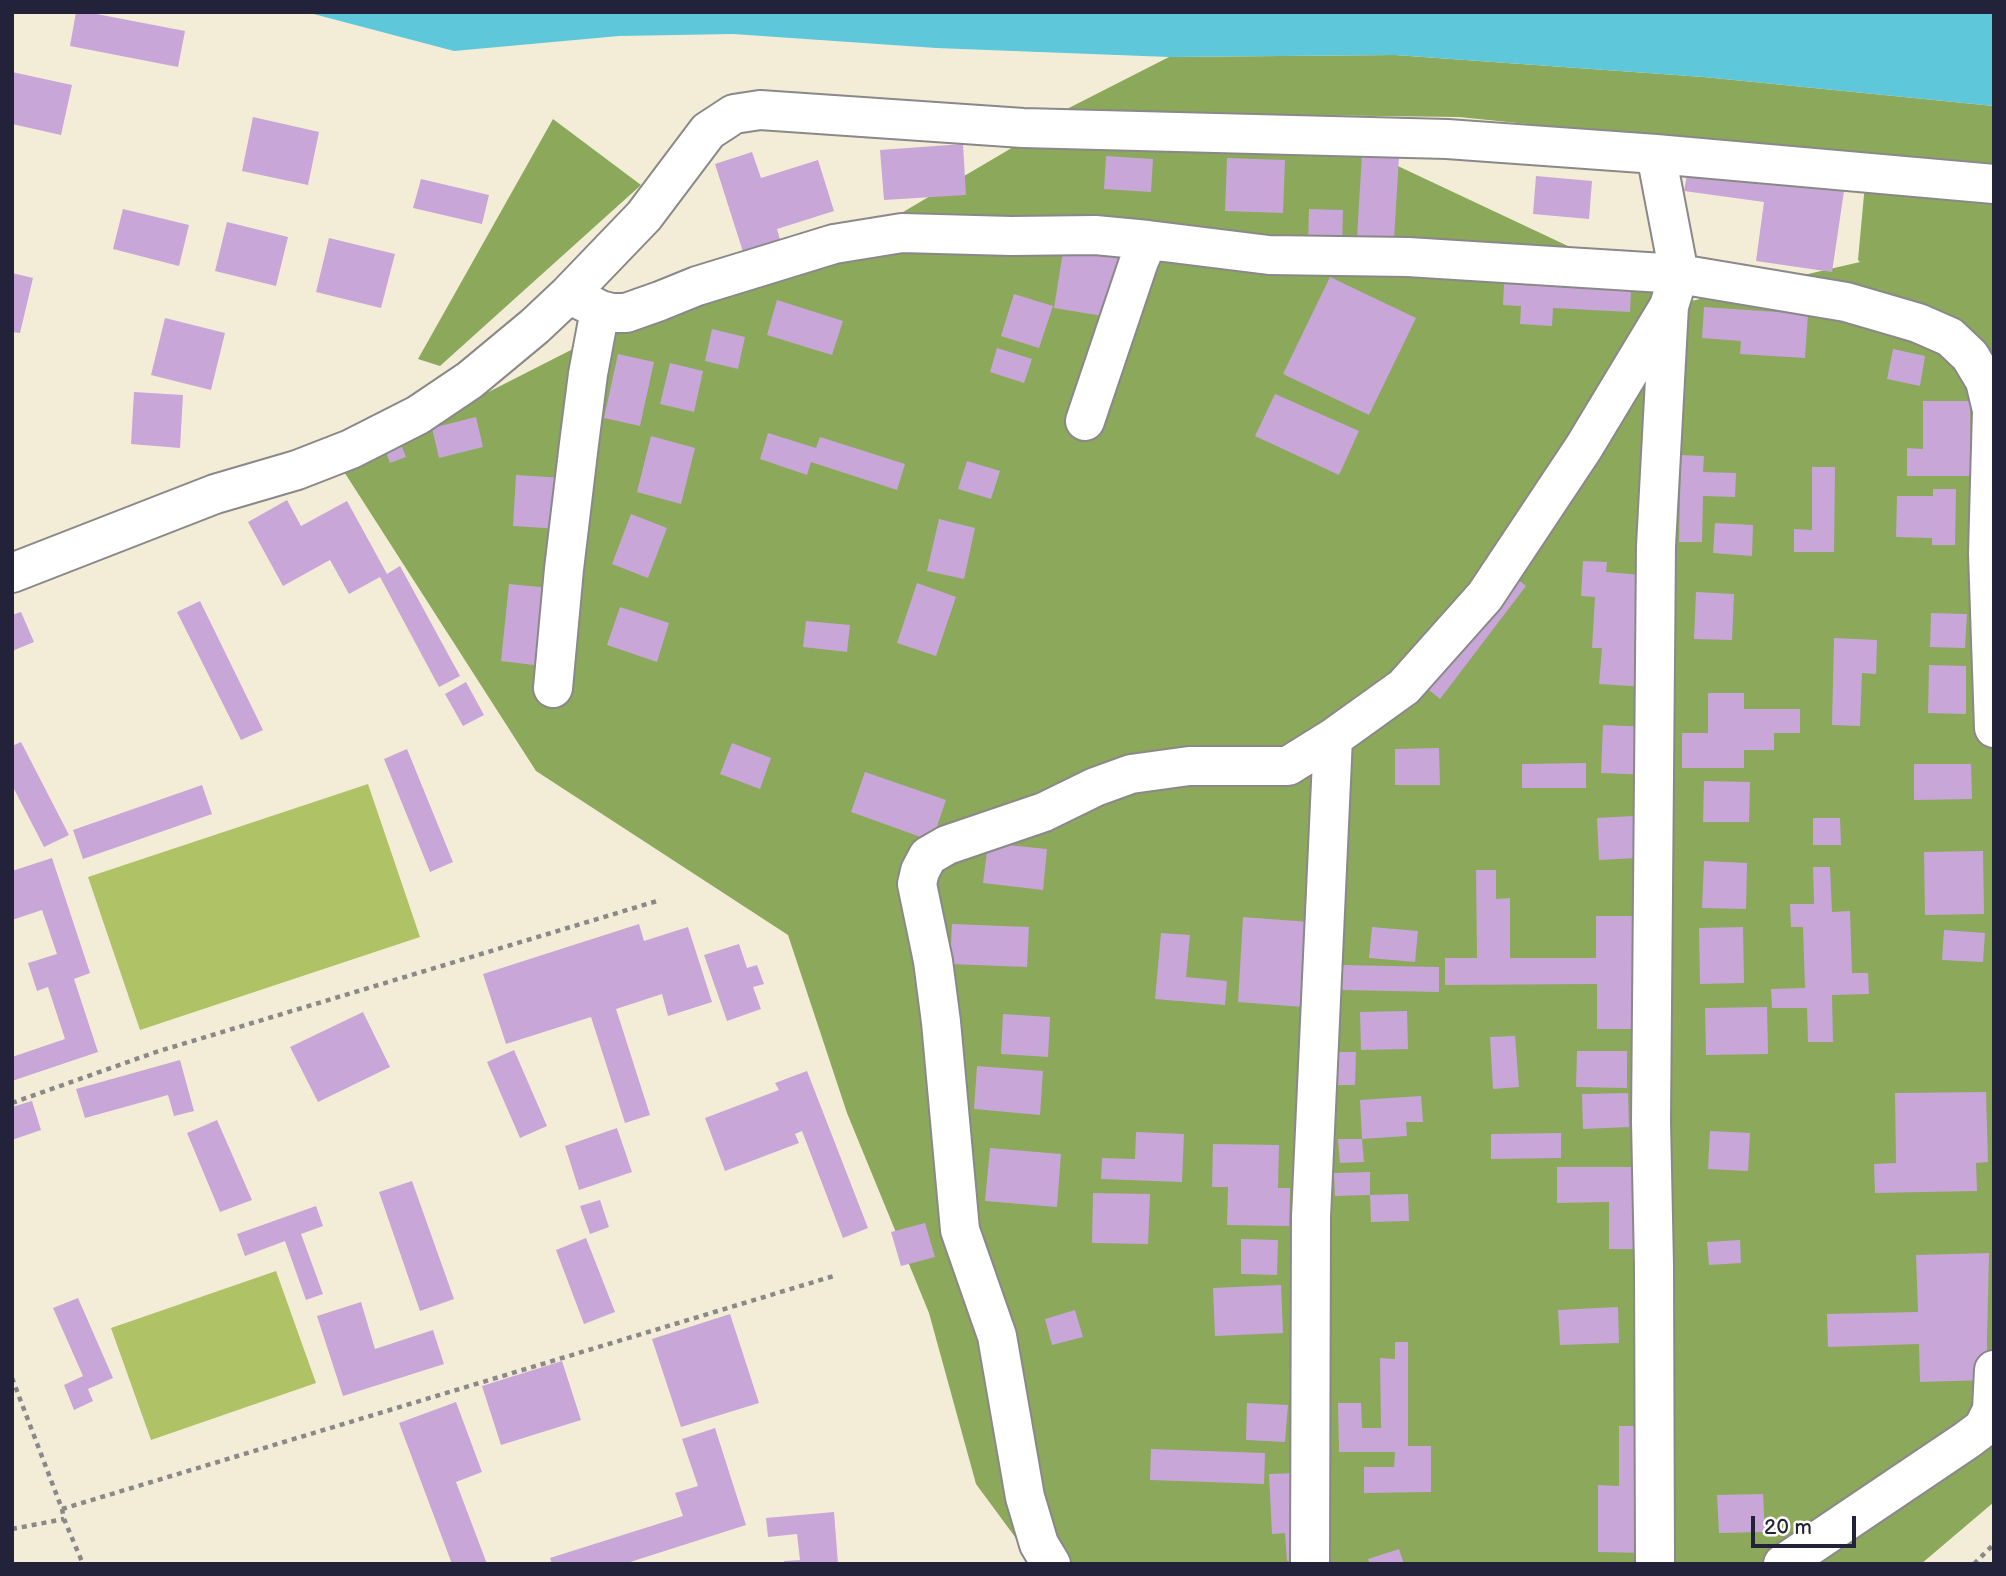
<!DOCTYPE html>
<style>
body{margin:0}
#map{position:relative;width:2006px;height:1576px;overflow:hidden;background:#f3edd7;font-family:"Balsamiq Sans",sans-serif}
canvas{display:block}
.frame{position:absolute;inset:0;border:14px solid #22223b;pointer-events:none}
.scale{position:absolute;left:1751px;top:1516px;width:105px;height:32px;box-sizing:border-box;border:4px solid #22223b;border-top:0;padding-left:9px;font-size:21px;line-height:24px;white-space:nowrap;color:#22223b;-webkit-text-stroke:5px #fdfcf7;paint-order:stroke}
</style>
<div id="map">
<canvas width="2006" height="1576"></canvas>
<div class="frame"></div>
<div class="scale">20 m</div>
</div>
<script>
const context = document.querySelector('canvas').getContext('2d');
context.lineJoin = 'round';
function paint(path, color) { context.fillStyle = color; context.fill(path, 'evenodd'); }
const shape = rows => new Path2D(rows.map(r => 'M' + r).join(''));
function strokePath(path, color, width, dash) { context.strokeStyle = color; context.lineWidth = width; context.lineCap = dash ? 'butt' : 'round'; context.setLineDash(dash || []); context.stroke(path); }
paint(shape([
 [368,784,420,937,140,1030,88,877],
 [276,1271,316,1383,151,1440,111,1328]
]), '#afc266');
paint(shape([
 [1395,55,1704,77,1994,106,1994,164,1674,139,1459,117,1061,112,1169,57],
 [553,119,641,185,440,366,418,359],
 [1032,136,1334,136,1687,302,1860,262,1858,260,1865,184,1994,200,1994,1502,1921,1564,1035,1564,976,1484,929,1313,847,1113,788,935,536,771,341,467,681,294,898,215]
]), '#8ba85b');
paint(shape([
 [306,12,1994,12,1994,106,1704,77,1395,55,1169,57,936,48,733,34,619,36,454,51]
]), '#5ec7da');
paint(shape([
 [76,12,86,12,185,31,178,67,70,46],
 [12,72,72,85,61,135,12,124],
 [253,117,319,132,308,185,242,171],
 [963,144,966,195,884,200,880,150],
 [752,152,761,178,818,160,834,211,777,229,781,243,744,255,715,164],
 [1362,154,1399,157,1394,240,1357,237],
 [1106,156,1153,159,1151,192,1104,189],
 [1227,158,1285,160,1283,213,1225,211],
 [1688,169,1844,191,1832,272,1756,261,1764,202,1684,191],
 [1536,176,1592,181,1589,219,1533,214],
 [421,179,489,195,482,224,413,208],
 [123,209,189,225,179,266,113,249],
 [1309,209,1343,210,1342,248,1308,247],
 [227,222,288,237,276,286,215,271],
 [329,238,395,254,381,308,316,292],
 [1064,245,1119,254,1109,317,1054,308],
 [12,273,33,278,20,333,12,332],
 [1330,277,1416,318,1369,415,1283,374],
 [1504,284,1631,291,1630,312,1553,308,1552,326,1520,324,1521,306,1503,305],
 [1014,294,1053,306,1039,348,1001,336],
 [777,300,843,321,832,355,767,335],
 [1704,307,1808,314,1805,358,1740,354,1741,341,1702,338],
 [165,318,225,333,211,390,151,375],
 [712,329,745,337,738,369,705,361],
 [997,348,1032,359,1024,383,990,372],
 [1893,349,1925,356,1920,386,1887,379],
 [618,354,654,362,640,426,604,418],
 [670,363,703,371,694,412,660,404],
 [134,392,183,395,180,448,131,444],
 [1275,394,1359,431,1339,475,1255,436],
 [1923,401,1970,401,1971,476,1907,476,1907,448,1923,449],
 [476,417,483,447,439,458,432,428],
 [768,433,816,448,820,437,905,464,897,490,811,462,807,475,760,459],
 [651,436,695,448,681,504,637,492],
 [400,442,406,457,390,463,384,448],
 [1681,455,1704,456,1703,472,1736,473,1735,497,1703,496,1702,542,1679,542],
 [967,461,1000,471,991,499,958,489],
 [1812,467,1835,467,1834,552,1794,552,1794,529,1812,530],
 [516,475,563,478,559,529,513,526],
 [1933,489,1956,489,1955,545,1932,545,1932,538,1896,537,1897,496,1933,496],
 [287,500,301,526,347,501,387,574,400,566,460,676,439,687,380,577,349,594,330,560,283,586,248,522],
 [631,514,667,528,648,578,612,564],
 [939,519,975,528,964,579,927,571],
 [1715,523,1753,525,1752,556,1713,553],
 [1583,561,1607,562,1606,572,1642,575,1648,687,1599,684,1602,648,1592,648,1595,597,1581,596],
 [1511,574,1526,586,1440,699,1424,686],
 [917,583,956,597,936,656,897,643],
 [509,584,550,588,542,666,501,661],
 [1696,592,1734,594,1732,640,1694,639],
 [200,601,263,730,241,740,177,612],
 [620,607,669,623,657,662,607,645],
 [21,612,34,642,12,651,12,615],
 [1931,613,1967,614,1965,648,1930,647],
 [806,621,850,625,847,652,803,647],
 [1834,638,1877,640,1876,674,1862,673,1860,726,1832,725],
 [1929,665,1966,666,1966,714,1928,713],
 [466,682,484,715,463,726,445,694],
 [1708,693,1744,693,1744,709,1800,709,1800,733,1774,733,1774,750,1744,750,1744,768,1682,768,1682,733,1708,733],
 [1603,725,1652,727,1651,775,1601,773],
 [21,742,69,835,44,847,12,785,12,746],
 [732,743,771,758,760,789,720,774],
 [1439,748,1440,785,1395,785,1395,749],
 [407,749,453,862,430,872,384,759],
 [1586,763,1586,788,1522,788,1522,764],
 [1914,764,1971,764,1972,799,1914,800],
 [865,772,946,800,932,841,851,812],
 [1704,781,1750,782,1749,822,1703,822],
 [202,785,212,814,83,859,73,830],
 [1634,816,1636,858,1599,860,1597,818],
 [1813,818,1840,818,1841,845,1813,845],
 [988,843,1047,849,1043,890,983,883],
 [1983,851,1984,914,1925,915,1924,852],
 [52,858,90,973,74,979,98,1052,12,1081,12,1057,65,1039,48,987,37,991,28,963,57,954,42,910,12,920,12,871],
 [1704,861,1747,863,1746,909,1702,908],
 [1813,867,1830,867,1832,912,1850,911,1852,973,1868,973,1869,994,1832,995,1833,1042,1808,1042,1807,1008,1772,1008,1771,989,1805,988,1803,927,1791,927,1790,904,1814,904],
 [1476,870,1496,870,1496,899,1510,898,1510,958,1596,958,1596,916,1645,916,1645,1029,1597,1029,1597,984,1445,985,1445,958,1477,958],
 [1243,917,1310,922,1303,1007,1238,1002],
 [639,924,644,941,688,927,712,1002,668,1016,662,994,616,1009,650,1115,625,1123,591,1017,506,1044,483,974],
 [952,924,1029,927,1027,967,950,964],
 [1372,927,1418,931,1415,962,1369,958],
 [1743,927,1744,983,1700,984,1699,928],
 [1944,930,1985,933,1983,962,1942,960],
 [1161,933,1190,935,1186,977,1227,981,1225,1005,1155,999],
 [739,944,747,968,757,965,764,984,753,987,761,1009,727,1021,704,955],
 [1342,965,1439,967,1439,992,1342,990],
 [1767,1007,1768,1054,1706,1055,1705,1008],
 [1407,1011,1408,1049,1361,1050,1360,1012],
 [363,1012,390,1067,318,1102,290,1047],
 [1003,1014,1050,1017,1048,1057,1001,1054],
 [1515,1036,1519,1087,1493,1089,1490,1037],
 [514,1050,547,1126,520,1138,487,1062],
 [1577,1051,1627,1051,1627,1088,1576,1087],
 [1337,1052,1356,1052,1355,1085,1337,1085],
 [180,1060,194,1111,174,1116,168,1095,85,1118,76,1089],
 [977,1066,1043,1071,1040,1115,974,1109],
 [807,1071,868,1228,843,1238,802,1131,795,1134,799,1143,725,1171,705,1118,779,1090,775,1083],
 [1986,1092,1988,1162,1976,1163,1977,1191,1875,1193,1874,1164,1896,1163,1895,1093],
 [1628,1093,1629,1127,1583,1129,1582,1094],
 [1421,1096,1423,1122,1406,1122,1407,1136,1362,1139,1360,1100],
 [32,1101,41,1130,12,1140,12,1107],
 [217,1120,252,1200,220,1212,187,1133],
 [617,1128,632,1172,579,1190,565,1146],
 [1710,1131,1750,1133,1748,1171,1708,1169],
 [1136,1132,1184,1134,1182,1182,1101,1179,1102,1158,1135,1159],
 [1561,1133,1561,1158,1491,1159,1491,1134],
 [1338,1139,1362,1139,1364,1162,1340,1163],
 [1213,1144,1279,1145,1278,1188,1290,1188,1289,1226,1227,1225,1228,1187,1212,1187],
 [990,1148,1061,1154,1057,1207,985,1201],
 [1557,1167,1634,1167,1635,1249,1609,1249,1609,1202,1557,1203],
 [1370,1172,1370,1195,1335,1196,1334,1173],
 [412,1181,454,1299,420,1311,379,1192],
 [1093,1193,1150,1194,1148,1244,1092,1243],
 [1408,1194,1409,1221,1371,1222,1370,1195],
 [600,1200,609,1227,590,1234,580,1206],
 [316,1206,323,1226,301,1234,323,1294,306,1300,285,1241,245,1256,237,1234],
 [925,1223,935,1257,901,1266,891,1232],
 [586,1238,615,1312,584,1324,556,1250],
 [1241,1239,1278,1240,1277,1275,1241,1274],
 [1740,1240,1741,1263,1709,1265,1707,1242],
 [1989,1253,1987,1342,1988,1380,1920,1382,1919,1344,1828,1347,1827,1314,1918,1312,1916,1255],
 [1281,1285,1283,1333,1215,1336,1213,1288],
 [78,1298,113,1378,88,1389,93,1401,74,1410,64,1385,83,1376,53,1308],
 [361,1302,375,1349,433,1330,444,1364,343,1396,317,1316],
 [1618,1307,1619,1343,1560,1345,1558,1310],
 [1075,1310,1083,1337,1052,1345,1045,1319],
 [730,1314,759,1403,681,1427,652,1339],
 [1395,1342,1408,1342,1408,1446,1431,1446,1431,1492,1364,1493,1364,1467,1394,1467,1395,1452,1339,1452,1338,1403,1361,1403,1362,1428,1381,1428,1380,1358,1395,1359],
 [562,1361,581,1420,501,1445,482,1386],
 [456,1402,482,1472,456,1482,487,1564,452,1564,399,1423],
 [1247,1403,1288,1405,1285,1442,1246,1440],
 [1619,1426,1647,1426,1645,1553,1598,1552,1598,1485,1619,1486],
 [715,1428,746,1525,624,1564,552,1564,550,1558,683,1516,675,1493,698,1486,682,1439],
 [1151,1449,1265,1453,1264,1484,1150,1480],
 [1298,1473,1302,1560,1287,1561,1285,1533,1272,1534,1269,1474],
 [1763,1494,1765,1532,1719,1533,1717,1495],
 [834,1512,838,1564,784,1564,784,1561,800,1560,797,1534,768,1537,766,1518],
 [1399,1549,1404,1564,1370,1564,1368,1559]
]), '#c8a6d8');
const minor = shape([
 [1148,240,1269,255,1408,257,1679,274,1846,302,1918,323,1950,337,1970,356,1985,381,1992,410,1988,553,1994,728],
 [569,294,600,310,612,313,626,313,660,301,697,286,834,244,902,233,1011,236,1095,235,1148,240,1139,261,1085,421],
 [12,573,215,494,297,470,351,449,418,415,470,380,535,326,569,294,644,216,708,131,734,114,760,110,1023,128,1447,139,1656,154,1994,184],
 [553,688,564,569,579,444,588,374,600,310],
 [1051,1564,1039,1544,1025,1497,997,1336,960,1230,941,1022,933,961,917,884,920,871,928,856,947,845,1044,812,1095,787,1131,774,1189,766,1288,766,1333,738,1404,687,1485,596,1584,447,1669,306],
 [1310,1564,1311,1217,1333,738],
 [1655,1564,1654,1265,1651,1121,1656,546,1669,306,1679,274,1656,154],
 [1783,1564,1967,1440,1983,1428,1992,1410,1994,1370]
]);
strokePath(minor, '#8a8889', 42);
strokePath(shape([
 [12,1103,156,1052,657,901],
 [12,1378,62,1509,64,1519,83,1564],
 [62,1509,837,1275],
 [12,1529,64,1519],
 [1974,1564,1994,1544]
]), '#8a8889', 4.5, [5, 5]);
strokePath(minor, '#fff', 38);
</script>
